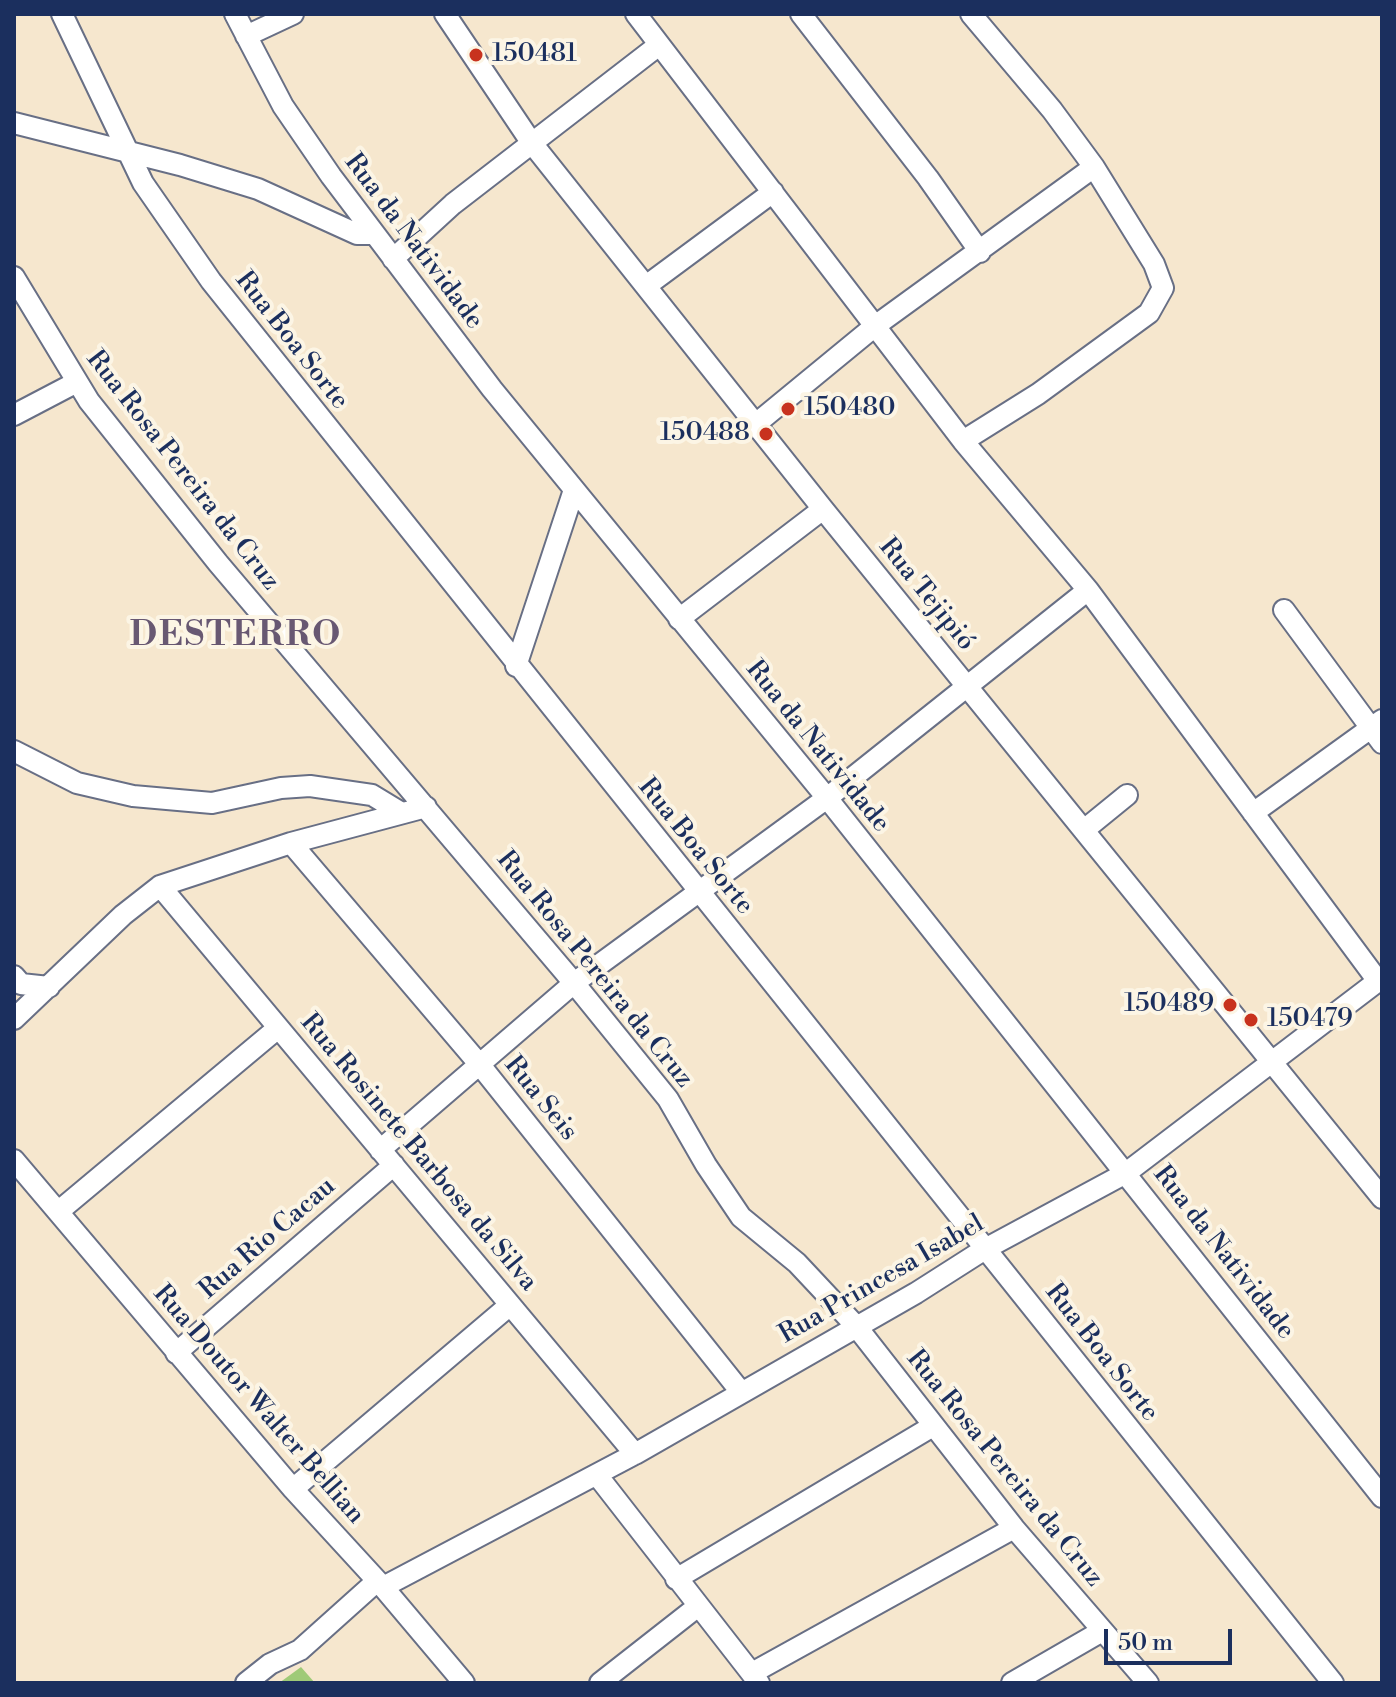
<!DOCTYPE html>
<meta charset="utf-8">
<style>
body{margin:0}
#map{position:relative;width:1396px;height:1697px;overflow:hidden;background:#f6e7ce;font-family:"Libre Bodoni",serif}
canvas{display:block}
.frame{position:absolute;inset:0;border:16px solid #1b2f5e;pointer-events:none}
.scale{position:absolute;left:1104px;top:1629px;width:128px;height:36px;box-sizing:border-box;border:4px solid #1b2f5e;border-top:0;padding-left:10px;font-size:24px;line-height:28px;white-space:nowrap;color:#1b2f5e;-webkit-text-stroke:6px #fcf5e5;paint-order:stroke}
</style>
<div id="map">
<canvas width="1396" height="1697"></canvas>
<div class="frame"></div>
<div class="scale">50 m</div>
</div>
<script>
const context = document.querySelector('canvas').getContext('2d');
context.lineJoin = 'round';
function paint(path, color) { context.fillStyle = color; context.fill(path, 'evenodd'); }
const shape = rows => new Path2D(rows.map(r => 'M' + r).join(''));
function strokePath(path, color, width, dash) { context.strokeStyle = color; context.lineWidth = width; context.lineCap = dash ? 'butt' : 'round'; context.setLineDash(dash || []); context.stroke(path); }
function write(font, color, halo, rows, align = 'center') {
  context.font = font + ' "Libre Bodoni",serif'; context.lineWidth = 8; context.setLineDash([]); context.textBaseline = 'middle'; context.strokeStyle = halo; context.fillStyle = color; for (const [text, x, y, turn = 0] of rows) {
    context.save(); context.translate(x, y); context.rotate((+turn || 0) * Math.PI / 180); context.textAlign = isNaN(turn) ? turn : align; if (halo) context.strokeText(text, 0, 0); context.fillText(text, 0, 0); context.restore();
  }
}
paint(shape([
 [301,1667,315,1683,279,1683]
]), '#9fca77');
const minor = shape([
 [62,14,143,183,211,281,1333,1683],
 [235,14,283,106,331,176,492,389,827,798,1382,1497],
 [445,14,531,142,823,509,1382,1198],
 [636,14,963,441,1088,590,1378,981],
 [801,14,928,178,980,252],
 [246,36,293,14],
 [14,123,180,165,258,189,357,234,374,234],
 [393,259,453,204,659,45],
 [14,277,89,401,218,563,574,983,668,1099,706,1165,741,1217,797,1263,856,1326,1014,1528,1148,1683],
 [646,286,773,192],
 [14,415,77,382],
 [757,423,875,326,1094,167],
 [963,441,1038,394,1149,313,1163,288,1154,264,1094,167,1052,110,971,14],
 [1284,610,1382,743],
 [679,619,823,509],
 [516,666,573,493],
 [14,751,77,783,133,796,212,803,281,788,310,786,372,795,400,812],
 [1253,813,1382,720],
 [1084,830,1127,795],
 [291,843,480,1065,741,1392],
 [160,886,635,1454],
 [14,976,21,984,49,987],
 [14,1019,123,915,160,886,291,843,426,807],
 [380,1150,574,983,827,798,1088,590],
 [14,1160,293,1489,383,1587,464,1683],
 [59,1211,278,1028],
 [176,1353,394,1165],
 [597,1475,759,1683],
 [293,1489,510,1305],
 [676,1579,933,1426],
 [383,1587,635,1454,916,1293,985,1249,1126,1173,1382,978],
 [752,1673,1014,1528],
 [246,1683,270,1664,300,1650,377,1581],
 [600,1683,697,1607],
 [1012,1683,1102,1631]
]);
strokePath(minor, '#686f85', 24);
strokePath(minor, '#fff', 20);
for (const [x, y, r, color] of [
 [476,55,8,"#c8321e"],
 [788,409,8,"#c8321e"],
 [766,434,8,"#c8321e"],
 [1230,1005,8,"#c8321e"],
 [1251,1020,8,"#c8321e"]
]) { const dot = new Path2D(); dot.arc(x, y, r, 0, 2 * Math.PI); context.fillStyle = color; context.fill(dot); strokePath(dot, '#fcf5e5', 3); }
write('26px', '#1b2f5e', '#fcf5e5', [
 ["150481",492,55],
 ["150480",804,409],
 ["150488",750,434,"right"],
 ["150489",1214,1005,"right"],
 ["150479",1267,1020]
], 'left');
write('26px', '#1b2f5e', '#fcf5e5', [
 ["Rua da Natividade",413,242,53],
 ["Rua Boa Sorte",291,341,52],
 ["Rua Rosa Pereira da Cruz",182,471,52],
 ["Rua Tejipió",926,595,51],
 ["Rua da Natividade",817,747,51],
 ["Rua Boa Sorte",695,847,51],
 ["Rua Rosa Pereira da Cruz",594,970,51],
 ["Rua Seis",540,1099,51],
 ["Rua Rosinete Barbosa da Silva",418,1153,50],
 ["Rua Rio Cacau",268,1239,-41],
 ["Rua da Natividade",1223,1253,52],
 ["Rua Princesa Isabel",882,1280,-30],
 ["Rua Boa Sorte",1101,1353,52],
 ["Rua Doutor Walter Bellian",258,1405,49],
 ["Rua Rosa Pereira da Cruz",1004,1469,51]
]);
context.letterSpacing = '2px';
write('bold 34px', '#685872', '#fcf5e5', [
 ["DESTERRO",236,637]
]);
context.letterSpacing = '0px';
</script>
